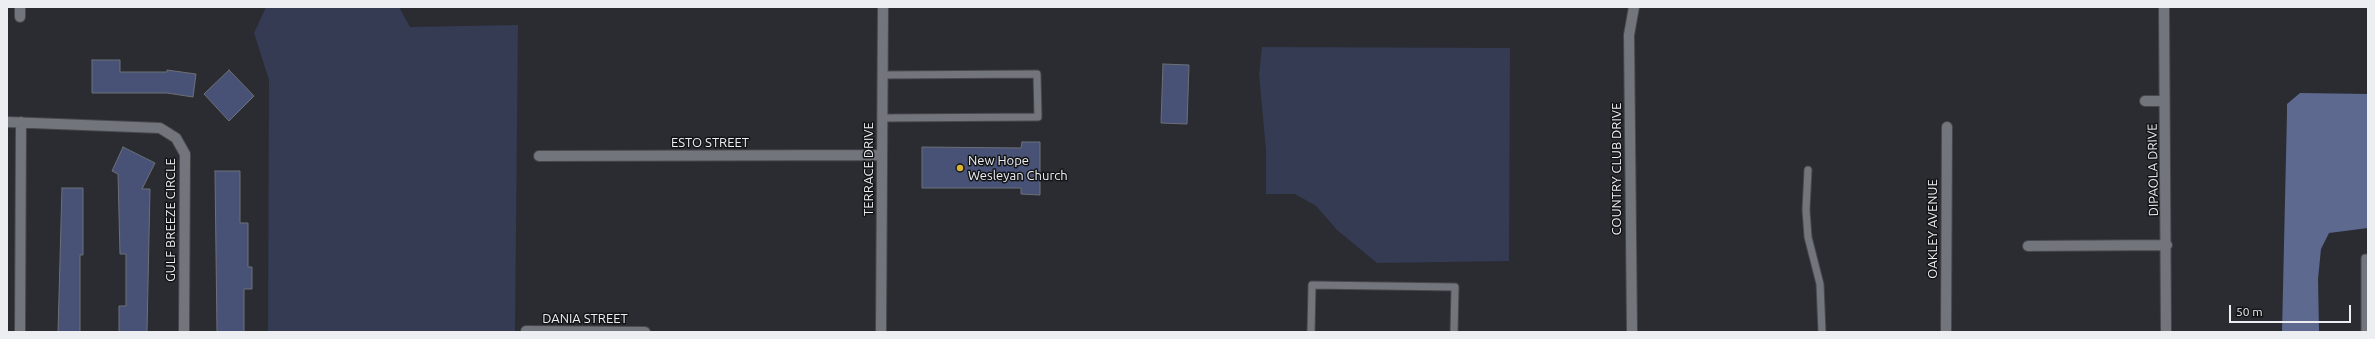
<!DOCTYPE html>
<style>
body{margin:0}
#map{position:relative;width:2375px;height:339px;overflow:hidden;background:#2a2c32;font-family:Ubuntu,sans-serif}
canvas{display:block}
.frame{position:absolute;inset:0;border:8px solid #edeef2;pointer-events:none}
.scale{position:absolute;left:2229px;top:305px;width:122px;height:18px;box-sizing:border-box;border:2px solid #edeef2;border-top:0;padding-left:5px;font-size:12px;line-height:14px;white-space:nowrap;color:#edeef2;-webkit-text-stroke:3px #141517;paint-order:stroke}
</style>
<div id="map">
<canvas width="2375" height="339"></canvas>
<div class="frame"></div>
<div class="scale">50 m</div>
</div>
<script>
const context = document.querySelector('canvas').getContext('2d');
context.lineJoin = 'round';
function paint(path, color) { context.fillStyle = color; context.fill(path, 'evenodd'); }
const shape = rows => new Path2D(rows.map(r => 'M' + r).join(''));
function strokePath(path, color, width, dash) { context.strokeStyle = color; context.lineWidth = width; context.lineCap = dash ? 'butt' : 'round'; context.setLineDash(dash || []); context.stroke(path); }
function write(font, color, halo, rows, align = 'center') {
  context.font = font + ' Ubuntu,sans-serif'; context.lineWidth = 3; context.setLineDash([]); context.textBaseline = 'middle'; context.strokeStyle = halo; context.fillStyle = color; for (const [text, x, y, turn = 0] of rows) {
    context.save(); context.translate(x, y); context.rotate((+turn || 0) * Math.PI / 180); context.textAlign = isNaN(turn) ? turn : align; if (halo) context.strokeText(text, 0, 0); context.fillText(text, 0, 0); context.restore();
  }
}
paint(shape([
 [266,7,399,7,410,27,518,25,515,332,268,332,269,80,254,33],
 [1262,47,1510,48,1509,261,1377,263,1337,230,1316,206,1295,194,1266,194,1266,150,1259,74]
]), '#343b53');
paint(shape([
 [2300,93,2368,94,2368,228,2329,233,2321,249,2318,279,2319,332,2282,332,2287,113,2287,104]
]), '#5d698f');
const building = shape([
 [92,60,120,60,120,72,167,72,167,70,196,74,193,97,167,93,92,93,92,60],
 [1163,64,1189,65,1187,124,1161,123,1163,64],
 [229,70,254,96,229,121,204,94,229,70],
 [1022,142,1040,142,1040,195,1021,194,1021,188,922,188,922,147,1021,148,1022,142],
 [123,147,155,163,142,189,150,189,147,332,119,332,119,306,126,306,126,254,120,254,118,174,112,171,123,147],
 [215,171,240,171,240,223,248,223,248,267,252,267,252,289,244,289,244,332,217,332,215,171],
 [62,188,83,188,83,255,80,255,80,332,58,332,62,188]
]);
paint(building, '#475276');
strokePath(building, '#6d7076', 1);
const service = shape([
 [882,118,1038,117,1037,74,882,75],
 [1808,170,1806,210,1808,237,1820,284,1822,332],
 [1311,332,1312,285,1455,287,1454,332],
 [2365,332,2365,258,2368,258]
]);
const minor = shape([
 [2164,7,2166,332],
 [20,17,20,7],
 [2145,101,2164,101],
 [7,122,160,128,176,138,185,154,184,332],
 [539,156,882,155],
 [2028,246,2167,245],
 [526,331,645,332],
 [20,332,21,122],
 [881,332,883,7],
 [1632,332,1629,35,1634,7],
 [1946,332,1947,127]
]);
strokePath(service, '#47484d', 9);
strokePath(minor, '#47484d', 12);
strokePath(service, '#73757c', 7);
strokePath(minor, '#73757c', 10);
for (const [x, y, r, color] of [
 [960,168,4,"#dab333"]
]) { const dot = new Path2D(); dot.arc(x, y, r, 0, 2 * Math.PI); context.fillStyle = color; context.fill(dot); strokePath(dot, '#141517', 1.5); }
write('13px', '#edeef2', '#141517', [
 ["ESTO STREET",710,143],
 ["TERRACE DRIVE",869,169,-90],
 ["COUNTRY CLUB DRIVE",1617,169,-90],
 ["DIPAOLA DRIVE",2153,170,-91],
 ["GULF BREEZE CIRCLE",171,220,-90],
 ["OAKLEY AVENUE",1933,229,-90],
 ["DANIA STREET",585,319]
]);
write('13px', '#edeef2', '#141517', [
 ["New Hope",968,161],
 ["Wesleyan Church",968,176]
], 'left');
</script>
